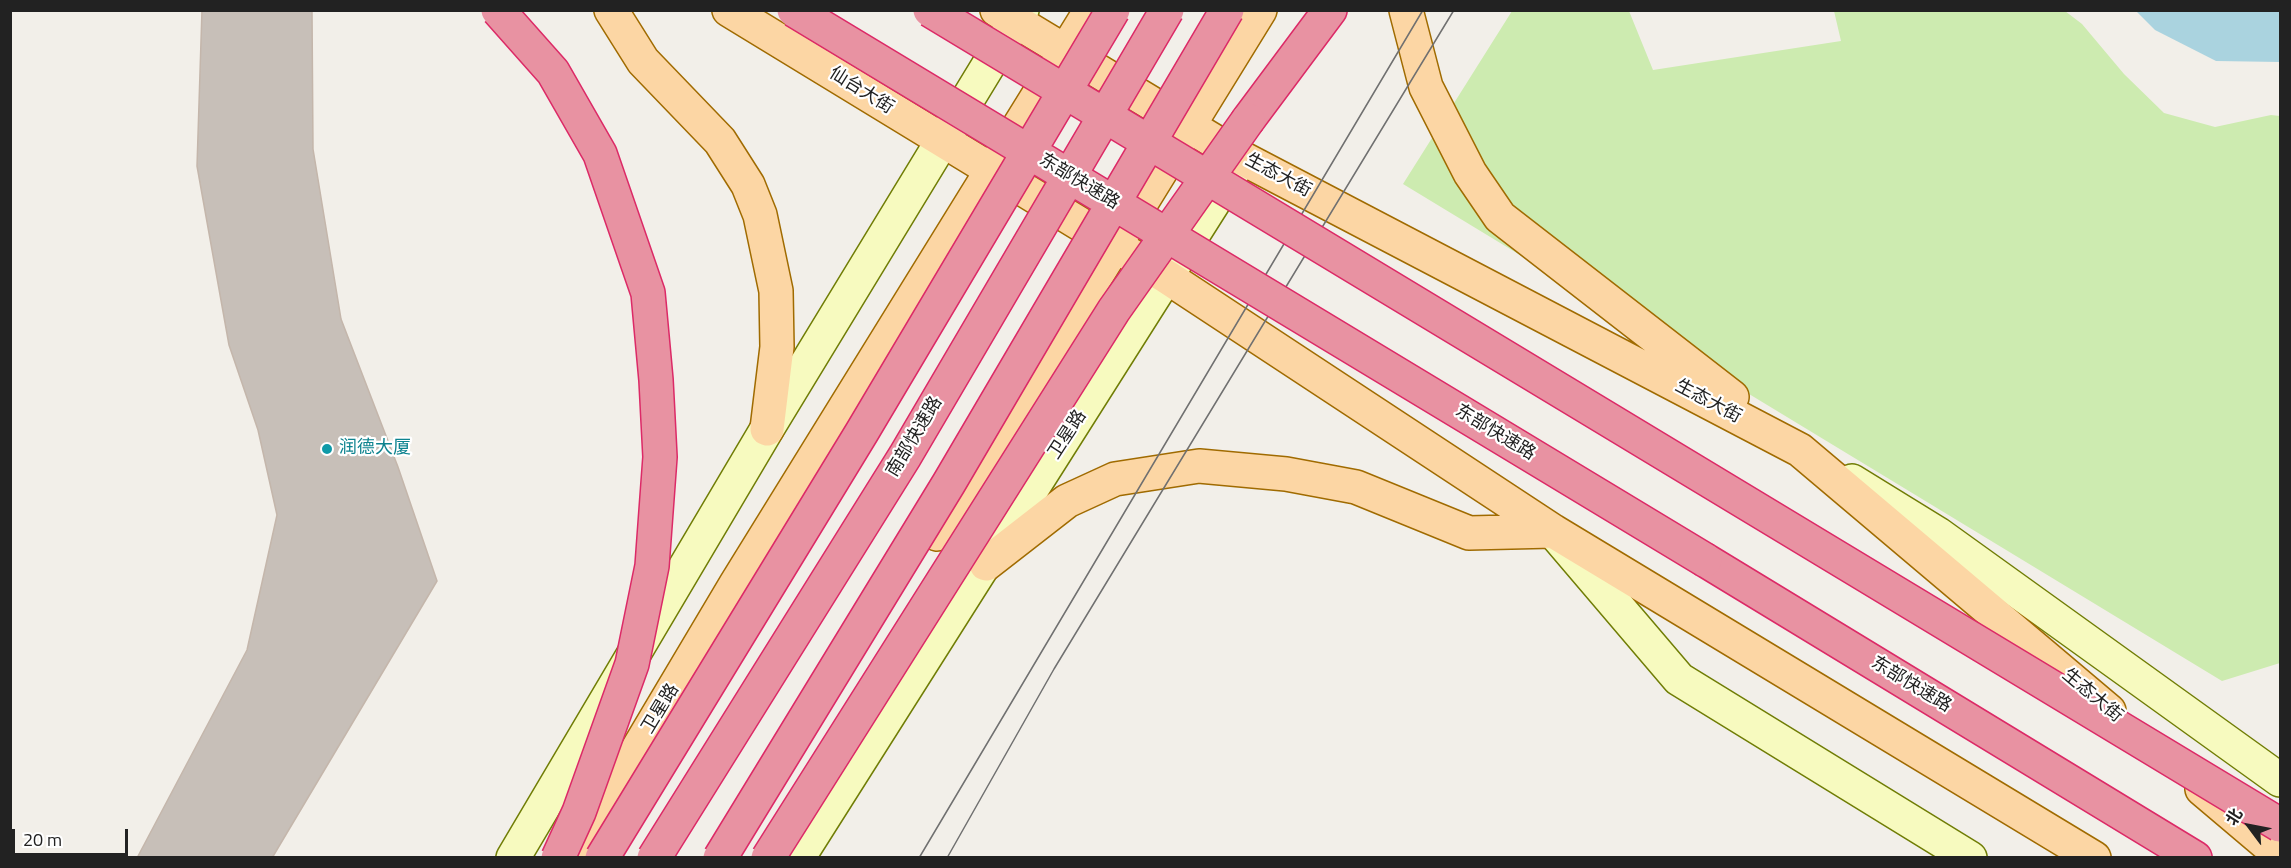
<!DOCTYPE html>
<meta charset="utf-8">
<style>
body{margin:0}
#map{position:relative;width:2291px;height:868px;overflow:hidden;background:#f2efe9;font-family:"Titillium Web","Noto Sans SC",sans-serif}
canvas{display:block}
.frame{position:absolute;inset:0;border:12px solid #222;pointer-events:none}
.north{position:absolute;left:2219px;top:796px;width:60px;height:60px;-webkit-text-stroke:4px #fff;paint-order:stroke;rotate:302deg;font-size:16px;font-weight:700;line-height:24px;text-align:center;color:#222}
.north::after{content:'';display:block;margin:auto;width:21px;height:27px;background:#222;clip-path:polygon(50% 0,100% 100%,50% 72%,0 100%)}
.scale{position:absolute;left:12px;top:829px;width:116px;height:27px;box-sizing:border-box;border:3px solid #222;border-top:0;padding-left:8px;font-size:18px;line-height:21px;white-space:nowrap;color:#222;-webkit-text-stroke:4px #fff;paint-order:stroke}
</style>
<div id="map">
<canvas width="2291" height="868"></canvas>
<div class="frame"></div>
<div class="north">北</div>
<div class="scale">20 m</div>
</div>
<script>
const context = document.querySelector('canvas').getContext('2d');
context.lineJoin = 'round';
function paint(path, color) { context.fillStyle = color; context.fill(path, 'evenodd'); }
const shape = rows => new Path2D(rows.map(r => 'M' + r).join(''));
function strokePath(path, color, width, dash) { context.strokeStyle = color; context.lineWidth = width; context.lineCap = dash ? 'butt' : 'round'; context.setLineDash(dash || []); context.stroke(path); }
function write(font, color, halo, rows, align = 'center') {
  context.font = font + ' "Titillium Web","Noto Sans SC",sans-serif'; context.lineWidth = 4.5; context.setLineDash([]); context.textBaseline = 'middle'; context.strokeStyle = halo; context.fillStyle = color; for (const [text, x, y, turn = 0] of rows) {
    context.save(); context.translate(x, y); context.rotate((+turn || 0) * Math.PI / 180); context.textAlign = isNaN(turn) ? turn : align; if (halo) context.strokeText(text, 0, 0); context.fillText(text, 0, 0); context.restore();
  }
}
paint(shape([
 [1512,11,1629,11,1653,70,1841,41,1834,11,2065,11,2082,24,2124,74,2164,113,2215,127,2271,115,2280,116,2280,663,2222,681,1403,184]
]), '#cdebb0');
paint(shape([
 [2136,11,2280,11,2280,62,2216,61,2155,30]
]), '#aad3df');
const building = shape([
 [202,10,312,10,313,149,341,319,398,467,437,581,272,858,137,858,247,650,277,515,258,430,229,345,197,166,202,10]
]);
paint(building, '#c7bfb8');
strokePath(building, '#c4b6ab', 1.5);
const secondary = shape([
 [1852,481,1938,534,2280,780],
 [1558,537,1679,679,1970,858],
 [513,858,767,429,1022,10],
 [798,858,1239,162]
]);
const primary = shape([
 [611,10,643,61,720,141,748,185,760,215,776,291,777,347,767,429],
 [729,10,1167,277,1553,531,2094,858],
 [997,10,1242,158,1800,450,2109,711],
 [1406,10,1426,87,1470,173,1500,217,1732,397],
 [937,534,1260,10],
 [986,564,1067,501,1115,479,1199,466,1286,474,1356,487,1469,533,1553,531],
 [2202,789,2280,855],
 [573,858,736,584,1091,10]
]);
const highway = shape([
 [1248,120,1330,10],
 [1705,560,2195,858]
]);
strokePath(secondary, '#707d05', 36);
strokePath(primary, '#a06b00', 36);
strokePath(highway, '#dc2a67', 36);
strokePath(secondary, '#f7fabf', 33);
strokePath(primary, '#fcd6a4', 33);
strokePath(highway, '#e892a2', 33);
strokePath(shape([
 [919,858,1423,10],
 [947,858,1054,669,1454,10]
]), '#707070', 1.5);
const highwayBridge = shape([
 [498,10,553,72,600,154,648,293,656,380,660,457,652,566,632,664,579,812,558,858],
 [794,10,1705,560],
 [930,10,2280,825],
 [602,858,862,432,1113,10],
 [654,858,905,456,1167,10],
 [720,858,949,483,1227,10],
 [768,858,1114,310,1248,120]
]);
strokePath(highwayBridge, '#dc2a67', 36, []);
strokePath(highwayBridge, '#e892a2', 33);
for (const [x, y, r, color] of [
 [327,449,6,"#0f9aa8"]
]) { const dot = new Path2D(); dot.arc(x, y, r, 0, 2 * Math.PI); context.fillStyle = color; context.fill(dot); strokePath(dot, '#fff', 2); }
write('18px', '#222', '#fff', [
 ["仙台大街",861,91,32],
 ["生态大街",1278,176,28],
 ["东部快速路",1079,182,31],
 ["生态大街",1708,402,28],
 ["东部快速路",1495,433,31],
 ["卫星路",1068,435,-57],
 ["南部快速路",915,437,-59],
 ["东部快速路",1911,685,31],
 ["生态大街",2092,696,40],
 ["卫星路",661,709,-59]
]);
write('18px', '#0d838f', '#fff', [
 ["润德大厦",339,449]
], 'left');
</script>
